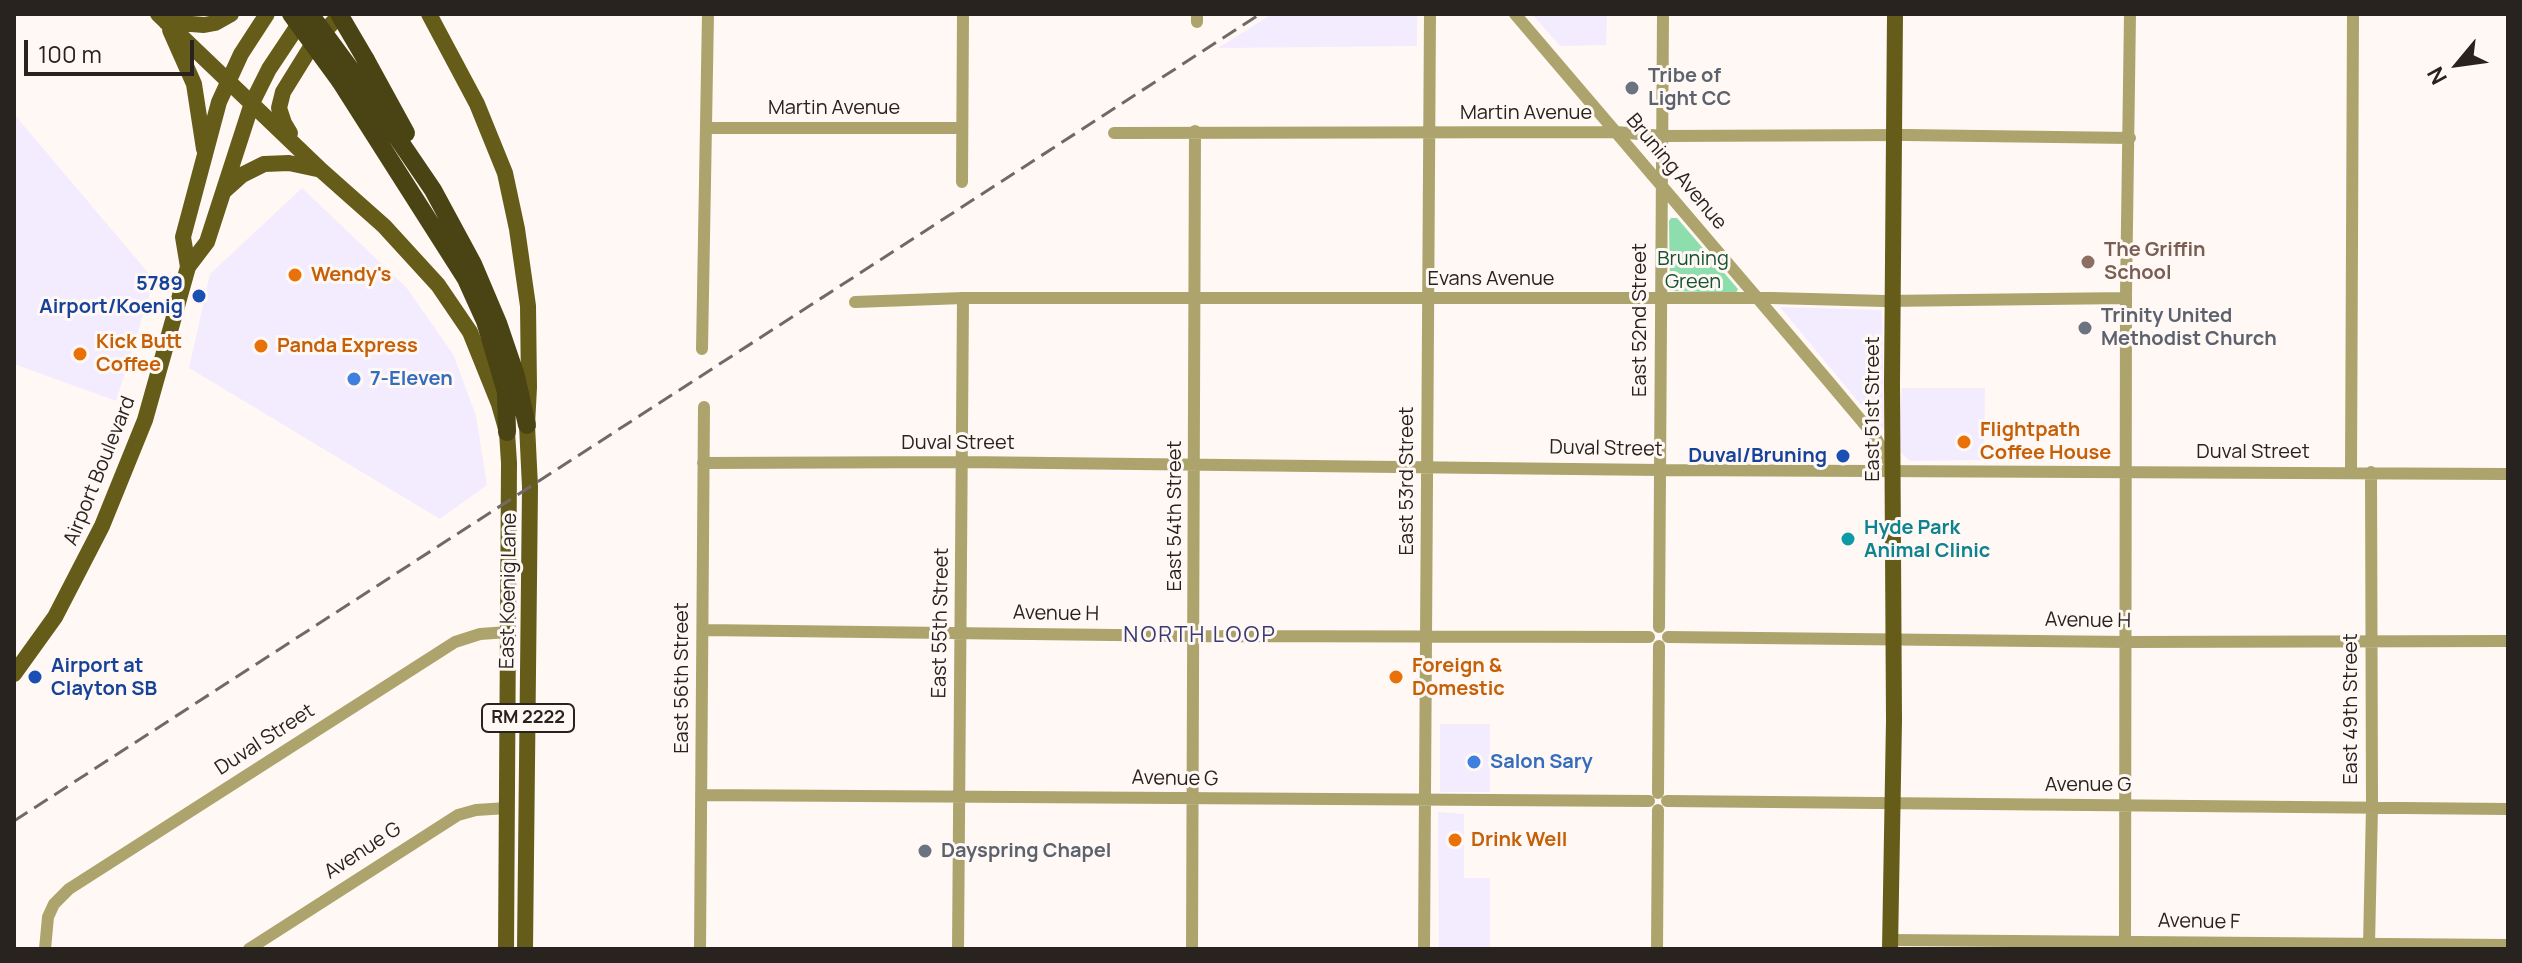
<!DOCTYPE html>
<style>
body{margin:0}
#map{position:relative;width:2522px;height:963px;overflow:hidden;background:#fff8f4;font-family:Manrope,sans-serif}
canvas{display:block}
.frame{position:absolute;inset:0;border:16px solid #28231f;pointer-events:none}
.north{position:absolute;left:2418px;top:24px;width:80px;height:80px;-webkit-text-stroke:6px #fff8f4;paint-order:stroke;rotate:241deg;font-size:22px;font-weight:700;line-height:32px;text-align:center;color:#28231f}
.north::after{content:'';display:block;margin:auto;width:28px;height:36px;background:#28231f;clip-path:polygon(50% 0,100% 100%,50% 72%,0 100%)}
.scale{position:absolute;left:24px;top:40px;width:170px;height:36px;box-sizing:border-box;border:4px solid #28231f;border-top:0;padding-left:10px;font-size:24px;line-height:28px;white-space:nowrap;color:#28231f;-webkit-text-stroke:6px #fff8f4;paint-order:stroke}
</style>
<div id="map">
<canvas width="2522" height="963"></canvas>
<div class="frame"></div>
<div class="north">N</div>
<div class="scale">100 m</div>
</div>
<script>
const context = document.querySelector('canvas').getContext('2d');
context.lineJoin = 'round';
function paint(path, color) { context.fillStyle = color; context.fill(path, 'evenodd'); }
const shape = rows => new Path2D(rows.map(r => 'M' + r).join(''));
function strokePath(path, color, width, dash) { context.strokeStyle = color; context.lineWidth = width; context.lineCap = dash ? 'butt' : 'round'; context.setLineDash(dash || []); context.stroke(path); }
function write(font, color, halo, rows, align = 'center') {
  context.font = font + ' Manrope,sans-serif'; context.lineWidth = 6; context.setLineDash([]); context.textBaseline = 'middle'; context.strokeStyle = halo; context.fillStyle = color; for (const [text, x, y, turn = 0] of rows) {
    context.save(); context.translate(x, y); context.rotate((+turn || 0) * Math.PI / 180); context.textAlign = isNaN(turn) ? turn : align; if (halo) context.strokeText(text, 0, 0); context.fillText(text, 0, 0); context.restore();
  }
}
paint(shape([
 [1272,14,1417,14,1417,46,1218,48],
 [1532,14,1607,14,1606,45,1560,46],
 [14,114,150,275,149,297,116,401,14,364],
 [302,188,406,287,453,354,476,416,487,485,440,519,189,368,210,274],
 [1780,307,1882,310,1884,429,1880,428],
 [1902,388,1985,388,1984,460,1910,461,1902,454,1898,447],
 [1440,724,1490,724,1490,792,1440,792],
 [1438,812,1464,814,1464,878,1490,878,1490,949,1439,949]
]), '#f3ecfe');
paint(shape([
 [1671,218,1677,218,1738,289,1736,293,1670,291,1669,221]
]), '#8ddeac');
strokePath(shape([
 [1515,14,1829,382,1876,438,1891,467],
 [1197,22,1197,14],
 [707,128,961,128],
 [1114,133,1616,132,1663,136,1906,135,2130,138],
 [962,182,963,14],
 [855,302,963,298,1772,298,1885,301,2126,298],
 [702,349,708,14],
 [703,463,963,462,1660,470,2508,474],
 [2351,472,2353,14],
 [1659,627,1663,14],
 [703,630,1195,636,1649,637],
 [1668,637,2127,642,2508,641],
 [1658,793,1659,646],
 [701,795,1649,801],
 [1667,801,2508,809],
 [1890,940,2508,945],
 [2125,941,2126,294,2130,14],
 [2369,945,2372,807,2371,472],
 [45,949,48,917,54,904,69,889,455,642,480,634,508,632],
 [249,949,458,815,476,810,507,808],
 [700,949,704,407],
 [958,949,963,298],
 [1192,949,1195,131],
 [1424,949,1430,14],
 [1657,949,1658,810]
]), '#aca46c', 12);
strokePath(shape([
 [158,14,322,171,384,226,438,285,470,332,499,404,507,432,509,463,506,949],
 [429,14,477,104,505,173,517,229,528,306,529,387,527,425,530,487,525,949],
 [166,22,204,25,215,23,231,14],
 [170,30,194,84,204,149],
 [290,133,284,123,279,108,283,92,314,42,341,14],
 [223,192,242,175,264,164,289,163,317,169],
 [188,267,183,237,219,102,241,54,267,14],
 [14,674,55,617,102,526,145,420,188,267,207,242,252,103,269,69,305,15],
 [1890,949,1894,720,1892,382,1895,14]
]), '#655c19', 16);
strokePath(shape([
 [366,60,406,133],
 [352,71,433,190,473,264,498,323,516,376,527,425],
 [340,81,466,279,485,321,506,392,507,432]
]), '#4a4313', 18);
strokePath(shape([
 [14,821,1260,14]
]), '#706a66', 3, [16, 8]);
strokePath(shape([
 [291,14,340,81],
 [310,14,352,71],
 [339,14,366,60]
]), '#4a4313', 18);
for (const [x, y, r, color] of [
 [1632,88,8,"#6b7280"],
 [2088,262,8,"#8d6e63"],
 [295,275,8,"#e8710a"],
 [199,296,8,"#1a4fb4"],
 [2085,328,8,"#6b7280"],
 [261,346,8,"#e8710a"],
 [80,354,8,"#e8710a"],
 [354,379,8,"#3f7fe0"],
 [1964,442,8,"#e8710a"],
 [1843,456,8,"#1a4fb4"],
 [1848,539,8,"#0f9aa8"],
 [35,677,8,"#1a4fb4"],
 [1396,677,8,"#e8710a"],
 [1474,762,8,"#3f7fe0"],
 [1455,840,8,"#e8710a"],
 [925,851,8,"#6b7280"]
]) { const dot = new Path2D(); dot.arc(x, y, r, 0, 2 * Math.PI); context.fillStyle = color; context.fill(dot); strokePath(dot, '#fff8f4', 3); }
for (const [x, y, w] of [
 [528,718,92]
]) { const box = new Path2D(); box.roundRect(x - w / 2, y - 14, w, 28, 6); context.fillStyle = '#fff8f4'; context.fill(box); strokePath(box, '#28231f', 2); }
write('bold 18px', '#28231f', null, [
 ["RM 2222",528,718]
]);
write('bold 20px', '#5b616d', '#fff8f4', [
 ["Tribe of",1648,76],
 ["Light CC",1648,99],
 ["Trinity United",2101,316],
 ["Methodist Church",2101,339],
 ["Dayspring Chapel",941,851]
], 'left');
write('20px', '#28231f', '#fff8f4', [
 ["Martin Avenue",834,108],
 ["Martin Avenue",1526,113],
 ["Bruning Avenue",1676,172,50],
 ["Evans Avenue",1491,279],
 ["East 52nd Street",1640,320,-90],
 ["East 51st Street",1873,409,-90],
 ["Duval Street",958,443],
 ["Duval Street",1606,449,1],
 ["Duval Street",2253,452],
 ["Airport Boulevard",100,471,-68],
 ["East 53rd Street",1407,481,-90],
 ["East 54th Street",1175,516,-90],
 ["East Koenig Lane",509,591,-89],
 ["Avenue H",1056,614,1],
 ["Avenue H",2088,621,1],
 ["East 55th Street",941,623,-89],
 ["East 56th Street",682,678,-90],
 ["East 49th Street",2351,709,-90],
 ["Duval Street",265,740,-33],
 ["Avenue G",1175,779,1],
 ["Avenue G",2088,785],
 ["Avenue G",363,851,-33],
 ["Avenue F",2199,922,1]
]);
write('bold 20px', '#785e54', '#fff8f4', [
 ["The Griffin",2104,250],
 ["School",2104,273]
], 'left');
write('20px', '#155332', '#fff8f4', [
 ["Bruning",1693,259],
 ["Green",1693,282]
]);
write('bold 20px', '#c56008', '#fff8f4', [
 ["Wendy's",311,275],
 ["Kick Butt",96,342],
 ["Coffee",96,365],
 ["Panda Express",277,346],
 ["Flightpath",1980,430],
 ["Coffee House",1980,453],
 ["Foreign &",1412,666],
 ["Domestic",1412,689],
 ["Drink Well",1471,840]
], 'left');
write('bold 20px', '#164399', '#fff8f4', [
 ["5789",183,284],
 ["Airport/Koenig",183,307],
 ["Duval/Bruning",1827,456],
 ["Airport at",51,666,"left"],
 ["Clayton SB",51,689,"left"]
], 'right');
write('bold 20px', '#366cbe', '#fff8f4', [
 ["7-Eleven",370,379],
 ["Salon Sary",1490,762]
], 'left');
write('bold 20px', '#0d838f', '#fff8f4', [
 ["Hyde Park",1864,528],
 ["Animal Clinic",1864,551]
], 'left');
context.letterSpacing = '2px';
write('22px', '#383a76', '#fff8f4', [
 ["NORTH LOOP",1200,636]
]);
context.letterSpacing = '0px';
</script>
